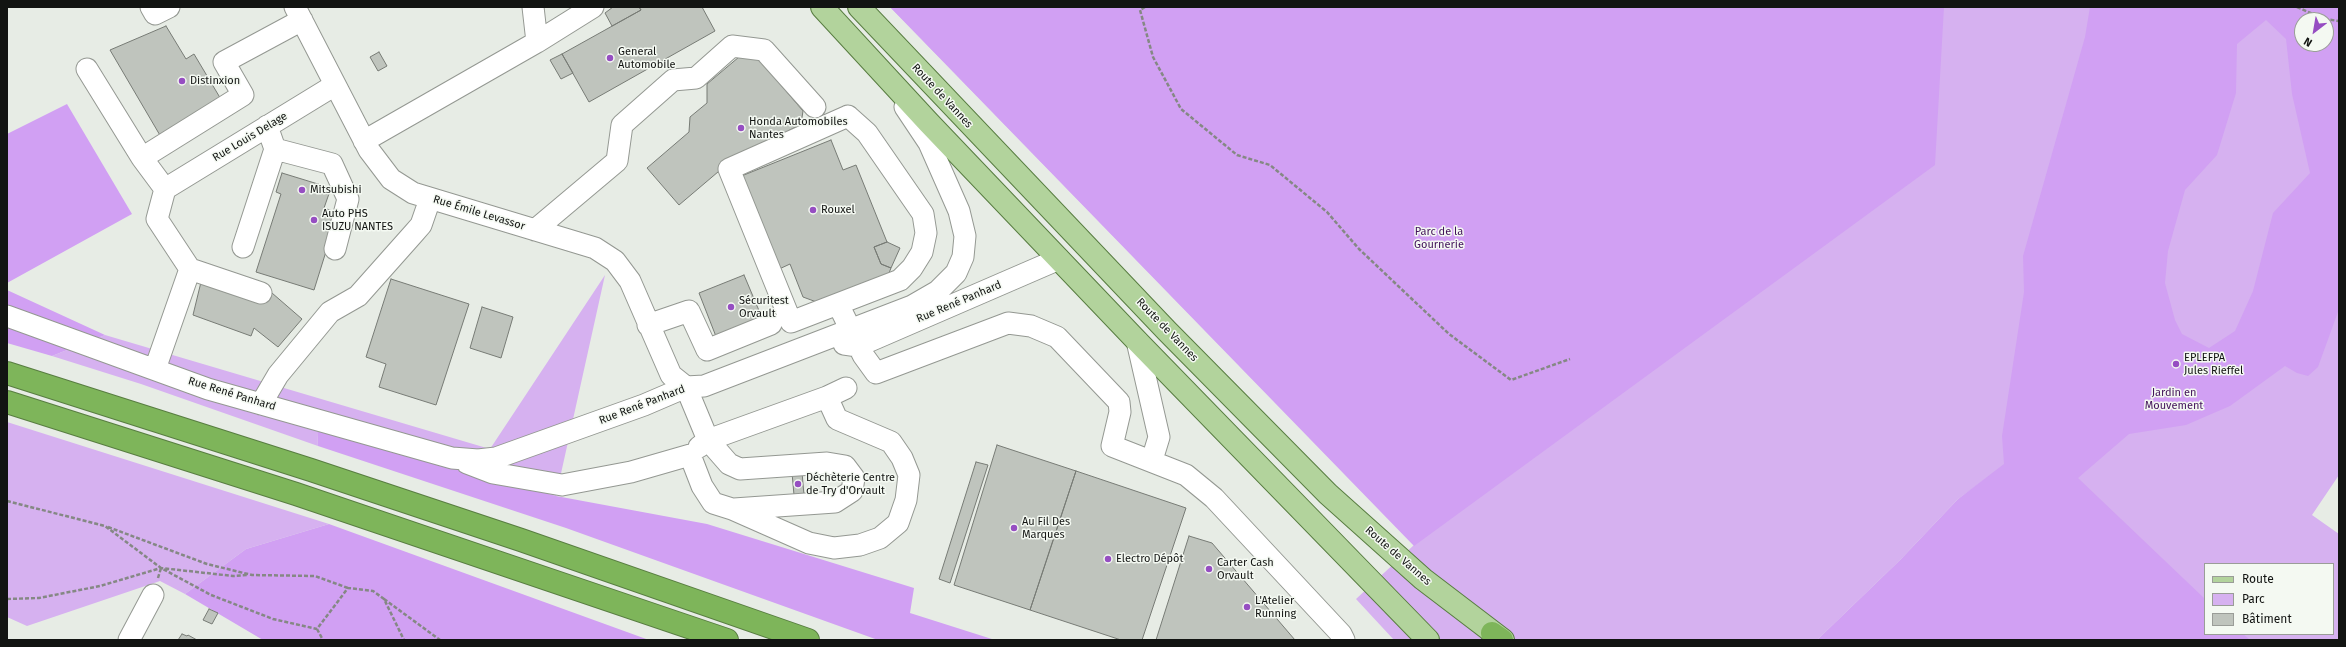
<!DOCTYPE html>
<meta charset="utf-8">
<style>
body{margin:0}
#map{position:relative;width:2346px;height:647px;overflow:hidden;background:#e7ece5;font-family:"Fira Sans",sans-serif}
canvas{display:block}
.frame{position:absolute;inset:0;border:8px solid #121412;pointer-events:none}
.legend{position:absolute;left:2204px;top:563px;width:130px;height:72px;box-sizing:border-box;background:#f4f9f2;border:1px solid #9a9d98;margin:0;padding:5px 7px;list-style:none;font-size:12px;color:#121412}
.legend li{display:flex;align-items:center;gap:8px;height:20px}
.legend b{width:20px;border:1px solid #9a9d98}
.north{position:absolute;left:2294px;top:12px;width:40px;height:40px;box-sizing:border-box;background:#f4f9f2;border:1px solid #9a9d98;border-radius:50%;rotate:211deg;font-size:11px;font-weight:700;line-height:16px;text-align:center;color:#121412}
.north::after{content:'';display:block;margin:auto;width:14px;height:18px;background:#964ec2;clip-path:polygon(50% 0,100% 100%,50% 72%,0 100%)}
</style>
<div id="map">
<canvas width="2346" height="647"></canvas>
<div class="frame"></div>
<ul class="legend">
<li><b style="height:5px;background:#b2d39c"></b>Route</li>
<li><b style="height:11px;background:#d6b1f0"></b>Parc</li>
<li><b style="height:11px;background:#bfc4bd"></b>Bâtiment</li>
</ul>
<div class="north">N</div>
</div>
<script>
const context = document.querySelector('canvas').getContext('2d');
context.lineJoin = 'round';
function paint(path, color) { context.fillStyle = color; context.fill(path, 'evenodd'); }
const shape = rows => new Path2D(rows.map(r => 'M' + r).join(''));
function strokePath(path, color, width, dash) { context.strokeStyle = color; context.lineWidth = width; context.lineCap = dash ? 'butt' : 'round'; context.setLineDash(dash || []); context.stroke(path); }
function write(font, color, halo, rows, align = 'center') {
  context.font = font + ' "Fira Sans",sans-serif'; context.lineWidth = 3; context.setLineDash([]); context.textBaseline = 'middle'; context.strokeStyle = halo; context.fillStyle = color; for (const [text, x, y, turn = 0] of rows) {
    context.save(); context.translate(x, y); context.rotate((+turn || 0) * Math.PI / 180); context.textAlign = isNaN(turn) ? turn : align; if (halo) context.strokeText(text, 0, 0); context.fillText(text, 0, 0); context.restore();
  }
}
paint(shape([
 [890,7,2339,7,2339,475,2312,515,2339,534,2339,640,2202,640,2005,449,2005,465,1958,499,1900,560,1817,640,1394,640,1356,599,1414,545],
 [2302,20,2326,20,2326,44,2302,44],
 [2205,564,2333,564,2333,634,2205,634],
 [605,275,556,496,317,429,318,446,141,384,52,356,105,335,490,449],
 [7,422,329,524,246,549,185,594,160,581,27,626,7,617]
]), '#d6b1f0');
paint(shape([
 [890,7,1944,7,1935,165,1414,546],
 [2090,7,2339,7,2339,309,2318,367,2308,376,2297,373,2285,366,2230,406,2186,425,2129,434,2078,478,2205,599,2205,634,2243,634,2250,640,1817,640,1900,560,1958,499,2004,464,2002,436,2024,292,2023,256,2085,37],
 [2266,20,2286,39,2292,94,2310,173,2273,213,2253,291,2235,331,2209,348,2182,334,2175,320,2165,283,2168,251,2185,190,2217,155,2236,93,2237,44],
 [2302,20,2326,20,2326,44,2302,44],
 [67,104,132,214,7,283,7,134],
 [7,290,105,335,52,356,7,343],
 [317,429,556,496,707,524,914,588,910,613,995,640,878,640,566,528,318,446],
 [329,524,649,640,263,640,185,594,246,549]
]), '#d1a0f3');
const building = shape([
 [613,7,639,7,641,10,612,26,605,13,613,7],
 [639,7,702,7,715,31,589,102,562,54,641,10,639,7],
 [166,26,186,59,194,54,222,101,161,137,110,50,166,26],
 [379,52,387,66,378,71,370,57,379,52],
 [562,54,573,73,561,79,550,60,562,54],
 [739,57,758,58,803,111,801,124,725,166,679,205,647,168,689,132,690,117,707,103,707,84,739,57],
 [831,140,843,170,856,165,887,242,874,247,881,264,891,268,887,278,822,304,803,297,790,264,777,270,739,177,831,140],
 [282,173,331,188,324,208,338,213,314,290,256,272,281,194,276,192,282,173],
 [887,242,900,248,891,268,881,264,874,247,887,242],
 [744,275,763,320,717,339,699,293,744,275],
 [202,278,237,294,264,303,272,293,302,319,278,347,254,328,251,336,193,315,202,278],
 [391,279,469,304,436,405,379,387,386,364,366,357,391,279],
 [482,307,513,317,501,358,470,348,482,307],
 [997,445,1076,471,1030,610,954,585,997,445],
 [976,462,988,465,950,583,939,579,976,462],
 [1076,471,1186,508,1142,640,1121,640,1030,610,1076,471],
 [802,472,804,495,794,495,792,473,802,472],
 [1189,536,1212,543,1295,640,1156,640,1189,536],
 [209,609,218,613,212,624,203,620,209,609],
 [182,634,187,636,188,635,197,640,178,640,182,634]
]);
paint(building, '#bfc4bd');
strokePath(building, '#777b75', 1);
const minor = shape([
 [151,7,155,14,169,7],
 [295,7,369,150,391,179,413,193,595,248,615,261,630,281,671,375,686,387,708,440,827,397,846,388],
 [537,42,593,7],
 [87,69,142,158,243,95,224,62,302,20],
 [848,116,867,133,923,214,926,233,922,252,912,268,900,280,791,322,729,169,848,116],
 [267,126,275,149,332,164,348,199,335,249],
 [364,141,537,42,533,7],
 [142,158,165,189,157,219,190,269,261,293],
 [165,189,335,85],
 [535,230,617,161,622,125,673,80,696,78,732,46,764,50,815,107],
 [243,247,275,149],
 [838,304,863,355,876,373,1008,323,1031,326,1057,337,1119,402,1120,412,1112,446,1186,475,1214,498,1341,634,1344,640],
 [7,316,208,389,452,458,478,460,496,458,644,405,686,387,704,386,912,306,938,291,956,273,963,257,965,236,959,211,929,143,905,107],
 [648,325,689,311,707,350,771,324],
 [1137,341,1159,437,1152,460],
 [844,344,858,346,1059,259],
 [155,369,190,269],
 [261,404,278,375,330,312,358,296,414,233,421,225,430,199],
 [699,447,708,440,729,464,740,469,827,463,845,466,854,478,852,491,835,502,734,509],
 [467,463,493,473,562,485,631,472,690,455,702,486,713,503,732,509,809,543,834,548,860,545,880,538,898,523,906,500,909,475,902,458,891,442,837,419,827,397],
 [129,640,153,595]
]);
const major = shape([
 [822,7,929,123,1137,341,1428,640],
 [859,7,1167,331,1328,494,1423,579,1503,640]
]);
const highway = shape([
 [7,373,311,470,521,540,808,640],
 [7,402,296,494,727,640],
 [1492,633,1502,640]
]);
strokePath(minor, '#949892', 23);
strokePath(major, '#587d41', 24);
strokePath(highway, '#587d41', 24);
strokePath(shape([
 [1145,7,1140,10,1153,57,1181,109,1237,155,1270,165,1327,212,1359,249,1449,334,1511,380,1570,359],
 [2297,7,2324,19,2339,21],
 [7,501,105,526,161,568,211,595,273,619,317,629,348,588,373,591,384,599,404,640],
 [108,527,207,564,252,575,315,576,348,588],
 [158,578,161,568],
 [7,599,39,598,100,586,161,568,233,576,248,575],
 [384,599,440,640],
 [317,629,323,640]
]), '#858884', 2.5, [4, 2]);
strokePath(minor, '#fff', 21);
strokePath(major, '#b2d39c', 22);
strokePath(highway, '#7eb55a', 22);
for (const [x, y, r, color] of [
 [610,58,4,"#964ec2"],
 [182,81,4,"#964ec2"],
 [741,128,4,"#964ec2"],
 [302,190,4,"#964ec2"],
 [813,210,4,"#964ec2"],
 [314,220,4,"#964ec2"],
 [731,307,4,"#964ec2"],
 [2176,364,4,"#964ec2"],
 [798,484,4,"#964ec2"],
 [1014,528,4,"#964ec2"],
 [1108,559,4,"#964ec2"],
 [1209,569,4,"#964ec2"],
 [1247,607,4,"#964ec2"]
]) { const dot = new Path2D(); dot.arc(x, y, r, 0, 2 * Math.PI); context.fillStyle = color; context.fill(dot); strokePath(dot, '#f4f9f2', 1.5); }
write('11px', '#121412', '#f4f9f2', [
 ["General",618,52],
 ["Automobile",618,65],
 ["Distinxion",190,81],
 ["Honda Automobiles",749,122],
 ["Nantes",749,135],
 ["Mitsubishi",310,190],
 ["Rouxel",821,210],
 ["Auto PHS",322,214],
 ["ISUZU NANTES",322,227],
 ["Sécuritest",739,301],
 ["Orvault",739,314],
 ["EPLEFPA",2184,358],
 ["Jules Rieffel",2184,371],
 ["Déchèterie Centre",806,478],
 ["de Try d'Orvault",806,491],
 ["Au Fil Des",1022,522],
 ["Marques",1022,535],
 ["Electro Dépôt",1116,559],
 ["Carter Cash",1217,563],
 ["Orvault",1217,576],
 ["L'Atelier",1255,601],
 ["Running",1255,614]
], 'left');
write('11px', '#121412', '#f4f9f2', [
 ["Route de Vannes",942,96,47],
 ["Rue Louis Delage",250,137,-31],
 ["Rue Émile Levassor",479,213,17],
 ["Rue René Panhard",959,302,-23],
 ["Route de Vannes",1167,330,46],
 ["Rue René Panhard",232,394,17],
 ["Rue René Panhard",642,405,-21],
 ["Route de Vannes",1398,556,41]
]);
write('11px', '#41115a', '#f4f9f2', [
 ["Parc de la",1439,232],
 ["Gournerie",1439,245],
 ["Jardin en",2174,393],
 ["Mouvement",2174,406]
]);
</script>
